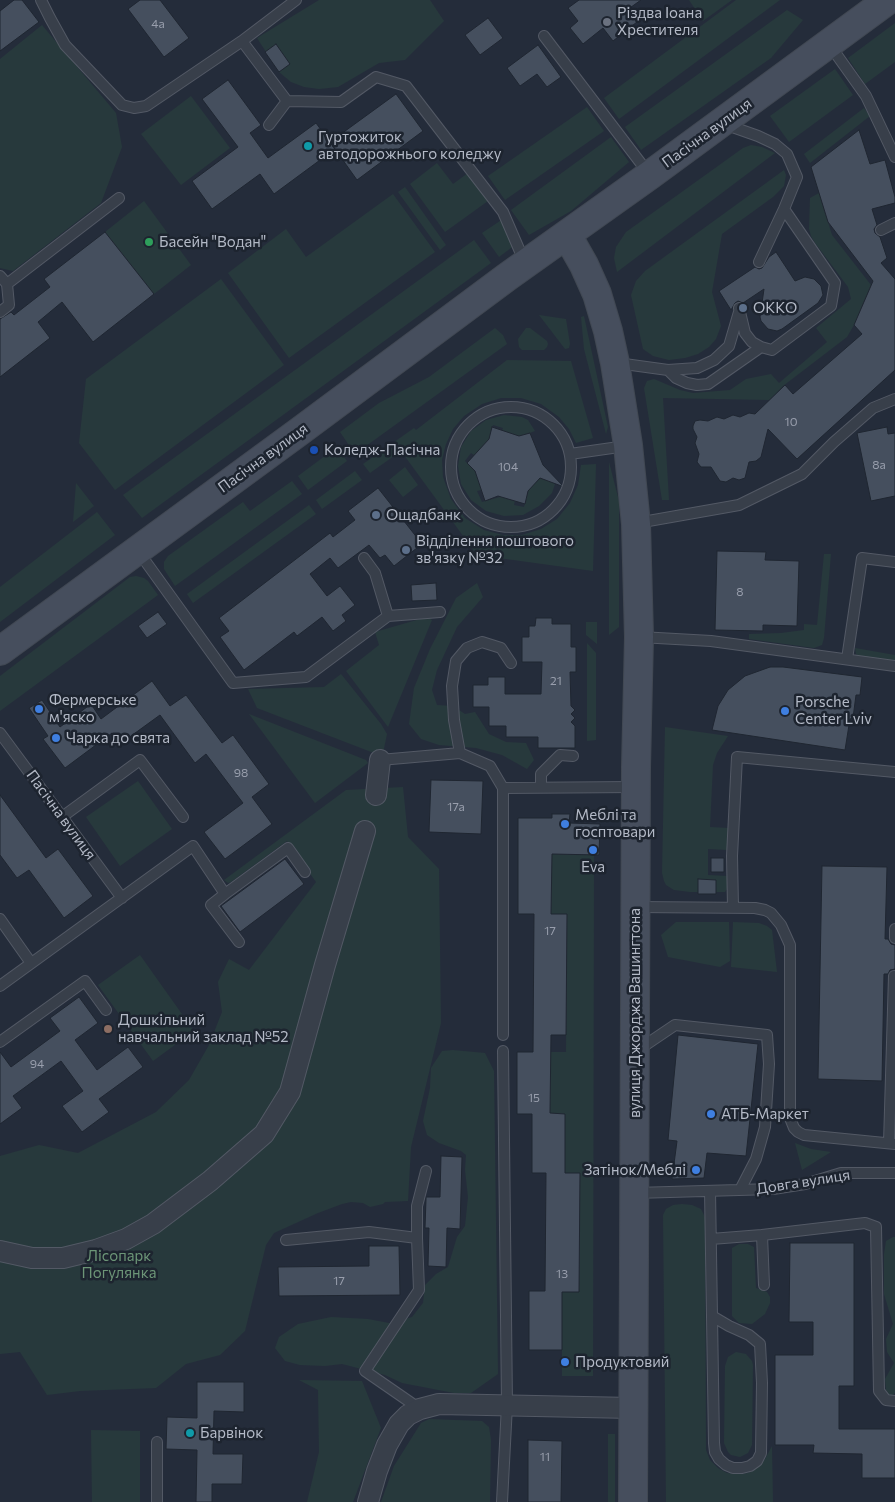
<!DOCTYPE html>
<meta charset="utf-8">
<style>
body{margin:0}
canvas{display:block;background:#242c3a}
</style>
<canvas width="895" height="1502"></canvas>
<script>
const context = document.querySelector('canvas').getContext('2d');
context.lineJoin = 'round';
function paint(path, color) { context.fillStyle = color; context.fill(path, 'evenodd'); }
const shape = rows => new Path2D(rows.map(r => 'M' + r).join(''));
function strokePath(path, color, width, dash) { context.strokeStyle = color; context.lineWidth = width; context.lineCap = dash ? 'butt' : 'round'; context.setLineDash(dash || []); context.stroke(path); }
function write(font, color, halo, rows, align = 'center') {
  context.font = font + ' Commissioner,sans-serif'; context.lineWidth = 5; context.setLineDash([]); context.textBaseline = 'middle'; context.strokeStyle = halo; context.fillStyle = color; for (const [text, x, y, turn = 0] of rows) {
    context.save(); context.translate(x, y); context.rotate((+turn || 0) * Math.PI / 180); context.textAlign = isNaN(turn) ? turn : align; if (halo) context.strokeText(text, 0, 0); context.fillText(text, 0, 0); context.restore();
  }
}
paint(shape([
 [319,0,430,0,444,21,405,60,379,63,338,87,319,89,304,87,291,82,279,72,257,38],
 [689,0,732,0,703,21],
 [736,0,780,0,619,119,604,98],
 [787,10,803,20,771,58,641,150,625,127],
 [895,23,895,62,865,84,848,58],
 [42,25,116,113,122,147,101,203,13,271,0,268,0,59],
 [835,69,853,95,789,142,770,116],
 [191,96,230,148,181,185,141,134],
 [587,107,604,131,505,200,488,176],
 [864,108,870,116,810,163,804,154],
 [611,137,629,162,571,211,529,235,511,210],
 [751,145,762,147,775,153,617,272,614,258,616,247,626,232,743,148],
 [437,163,453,184,468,173,488,201,445,232,410,184],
 [784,170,786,175,784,186,773,197,722,234,712,292,721,326,716,339,709,347,698,354,685,358,669,360,653,356,643,349,631,295,636,281,645,271],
 [405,187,446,245,440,250,398,192],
 [819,193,832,235,871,285,854,325,847,337,783,386,770,400,663,398,669,500,662,500,644,388,647,381,654,379,680,390,693,393,730,390,746,379,771,374,779,383,827,342,816,328,851,299,848,287,815,243,811,236,809,229,810,198],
 [393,194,435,252,289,358,228,273,286,229,306,257],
 [144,201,191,265,154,294,105,232],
 [503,219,519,242,499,257,482,233],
 [474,240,491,263,142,518,123,495],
 [221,279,284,365,115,490,79,443,86,379],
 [539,315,566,319,570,344,569,348,565,349],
 [584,316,608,427,606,434,584,349,581,317],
 [495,328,503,335,507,344,355,454,340,432,379,403,429,377],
 [526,328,530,328,547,341,548,344,547,347,544,350,522,350,519,347,518,339],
 [507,360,571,361,593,438,576,443,569,429,559,417,541,404,521,398,501,398,482,404,464,416,453,429,446,444,442,460,443,477,451,499,465,518,484,530,503,535,522,535,541,529,557,519,570,503,578,485,581,465,596,464,593,571,477,555,401,451,370,473,363,464,414,428,416,430],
 [504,415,522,417,528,420,535,431,518,437,502,431,503,428,493,425,487,446,474,455,471,453,465,461,477,473,481,490,477,491,482,502,507,495,507,499,515,501,514,505,524,507,529,488,540,478,545,480,550,472,555,484,552,493,539,506,523,515,504,516,486,511,471,500,461,484,458,466,461,447,471,431,486,420],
 [337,447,347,461,308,490,298,476],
 [609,462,619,501,619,627,609,635],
 [405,467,418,485,403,497,389,480],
 [355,471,362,480,322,509,316,500],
 [292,481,302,494,175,586,164,569,164,562,168,556,243,502,250,511],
 [76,483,94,506,73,522],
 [309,505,316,514,193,603,187,594],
 [97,512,115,535,0,622,0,587],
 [824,554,831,554,824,638,822,645,814,648,749,639,749,634,781,633,804,630,804,624,817,625],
 [136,576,144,578,148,581,158,595,0,711,0,676,130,577],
 [477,583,483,597,457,627,437,670,432,690,437,705,453,706,465,714,475,712,489,734,506,742,526,743,534,760,527,769,502,755,476,748,439,745,421,739,409,724,414,688,430,649,456,598],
 [427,617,432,620,388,727,346,671,379,645,375,632],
 [586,622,597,622,597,644,586,635],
 [587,643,596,653,596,740,587,741],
 [855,648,895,655,895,663,861,658,856,654],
 [341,674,381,724,387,734,383,753,379,755,257,708,248,689,324,687],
 [249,714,366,760,368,763,315,803],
 [665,727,728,736,717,753,713,765,710,827,729,828,728,850,708,849,708,875,728,876,727,889,725,892,716,892,716,880,698,879,698,892,690,892,674,890,666,885,664,881,662,873],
 [138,781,172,829,120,866,86,817],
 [403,787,408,837,439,869,441,1023,411,1147,408,1201,385,1202,383,1204,370,1207,363,1203,351,1202,342,1204,318,1213,274,1233,266,1245,245,1331,220,1355,186,1364,156,1388,80,1391,47,1395,20,1352,0,1354,0,1156,39,1145,78,1153,156,1112,189,1080,209,1045,222,1012,218,982,229,959,249,970,316,882,287,841,231,882,228,883,224,880,346,790],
 [552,854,594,855,593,1376,562,1376,562,1292,579,1291,580,1174,565,1173,565,1114,550,1113,550,1052,566,1052,567,914,551,914],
 [676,922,729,922,730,961,720,967,668,957,661,935],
 [733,922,759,923,767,926,772,930,777,972,731,967],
 [140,955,194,1031,153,1061,98,985],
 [453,1050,485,1053,494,1071,498,1374,471,1393,454,1393,402,1383,385,1375,342,1364,325,1366,300,1365,285,1361,275,1348,279,1337,298,1324,331,1317,368,1319,389,1323,412,1317,423,1303,425,1285,436,1274,448,1267,457,1237,465,1226,468,1197,465,1170,466,1155,461,1151,439,1143,427,1135,423,1121,430,1088,431,1068,442,1051],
 [795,1143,811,1149,831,1152,802,1170],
 [682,1204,692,1205,701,1209,705,1217,706,1450,710,1460,718,1468,727,1473,738,1474,748,1473,758,1467,765,1459,772,1446,773,1502,666,1502,663,1215,666,1209,673,1205],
 [893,1237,895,1237,895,1393,891,1397,886,1390,885,1379,894,1363,887,1352,886,1339,893,1324,884,1294,884,1254,886,1241],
 [739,1244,748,1244,754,1247,756,1288,762,1290,767,1292,770,1297,770,1303,765,1314,752,1324,739,1323,732,1316,732,1248],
 [736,1352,746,1354,752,1361,753,1365,752,1445,748,1453,740,1457,731,1455,728,1452,724,1443,725,1366,728,1357],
 [299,1380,362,1381,381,1428,353,1502,307,1502,319,1452,318,1390],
 [429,1419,482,1421,489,1427,491,1440,490,1502,381,1502,394,1466,421,1423],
 [91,1430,140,1431,140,1502,92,1502],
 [608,1434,615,1434,615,1502,608,1502]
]), '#27393c');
const building = shape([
 [14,0,22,0,39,22,0,51,0,11,14,0],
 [140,0,160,0,189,38,164,57,128,9,140,0],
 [579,0,641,0,627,10,637,22,613,41,603,28,583,44,570,28,578,21,568,8,579,0],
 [488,18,503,38,480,55,465,35,488,18],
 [276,44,290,64,279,72,265,52,276,44],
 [538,45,561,77,547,87,537,74,520,86,507,68,538,45],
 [228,80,261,125,250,133,268,158,316,123,335,149,274,194,260,174,212,209,192,181,238,147,202,99,228,80],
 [396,94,423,131,357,180,330,142,396,94],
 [859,130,870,164,885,160,895,197,895,203,872,209,877,225,874,229,875,233,880,237,887,258,881,263,895,279,895,370,797,459,768,429,761,457,756,461,749,462,745,478,739,480,733,478,726,482,720,481,711,467,701,467,697,462,699,454,695,443,697,437,693,429,693,426,695,421,700,420,708,421,717,417,724,419,733,415,740,417,749,413,755,414,785,385,793,394,862,334,854,325,873,281,828,222,811,167,859,130],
 [105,232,154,294,93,342,62,302,38,322,50,338,0,377,0,319,11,312,14,315,50,287,44,279,105,232],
 [776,252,795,281,805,277,814,279,821,286,823,295,818,303,782,329,777,331,768,329,761,321,760,317,764,289,743,303,738,301,735,303,731,310,719,291,755,267,759,269,762,268,769,257,776,252],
 [492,427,519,436,530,433,543,465,564,487,540,478,528,491,525,504,498,496,485,501,475,471,467,463,489,439,492,427],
 [887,427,888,434,895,433,895,496,871,501,857,433,887,427],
 [378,488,422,544,394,566,385,555,380,558,369,545,338,568,330,558,310,574,327,596,340,586,355,605,342,615,346,621,333,631,322,617,297,636,294,632,244,670,220,637,229,631,219,618,330,533,333,537,355,520,348,511,378,488],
 [717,551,766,552,765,560,799,561,797,626,763,625,763,631,715,630,717,551],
 [436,583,437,600,412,601,411,585,436,583],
 [158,612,167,624,147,638,138,626,158,612],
 [536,618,552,618,552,624,571,624,571,647,576,647,576,672,570,672,571,706,575,710,571,714,575,718,571,722,575,726,575,748,538,748,538,737,506,737,506,726,489,726,489,707,473,707,473,685,488,685,488,677,505,677,505,694,541,694,542,662,522,662,522,637,529,637,529,626,535,626,536,618],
 [770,667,783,667,862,677,860,695,856,695,853,718,850,719,845,750,712,730,718,706,728,690,745,676,770,667],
 [152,681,170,706,186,695,222,743,233,735,269,784,252,797,272,824,225,859,204,832,243,803,206,754,195,763,160,715,120,744,112,733,65,768,43,739,48,736,29,708,42,700,60,727,91,704,101,719,152,681],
 [431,780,483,781,481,834,429,832,431,780],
 [0,795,46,858,58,849,93,896,64,918,29,870,17,878,0,855,0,795],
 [552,814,570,814,569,823,600,824,599,855,552,854,551,914,567,914,566,1035,551,1035,550,1113,565,1114,565,1173,580,1173,579,1292,562,1292,562,1350,529,1350,529,1291,545,1291,546,1173,532,1173,532,1114,517,1114,517,1052,533,1052,534,914,518,914,518,818,552,818,552,814],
 [711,858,724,858,724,872,711,872,711,858],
 [285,859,304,884,240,932,221,906,285,859],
 [822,866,887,867,885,939,888,939,891,944,895,945,895,969,890,970,888,974,884,974,882,1081,818,1079,822,866],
 [698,879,716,880,716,894,698,894,698,879],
 [79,997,98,1023,75,1040,97,1070,128,1047,143,1067,99,1099,109,1112,82,1132,62,1106,83,1091,61,1061,13,1096,22,1108,0,1124,0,1052,11,1067,60,1031,50,1018,79,997],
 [678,1035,758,1044,746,1156,707,1153,704,1178,672,1179,677,1141,668,1140,678,1035],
 [441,1156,462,1157,460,1229,447,1228,446,1267,428,1266,429,1228,425,1228,426,1199,426,1197,440,1197,441,1156],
 [790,1243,854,1243,854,1386,839,1386,839,1429,895,1429,895,1478,862,1478,862,1454,813,1453,814,1445,775,1445,775,1355,813,1355,813,1322,789,1322,790,1243],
 [369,1246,399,1246,400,1295,279,1296,278,1267,369,1266,369,1246],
 [197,1382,244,1382,244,1412,214,1411,213,1454,243,1454,242,1484,212,1484,212,1502,196,1502,197,1450,166,1449,167,1417,197,1418,197,1382],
 [528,1440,562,1441,561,1502,528,1502,528,1440]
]);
paint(building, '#454f5e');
strokePath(building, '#1f2631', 1);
const lane = shape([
 [41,0,50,18,65,45,122,105,134,108,146,106,242,41],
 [296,0,242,41,287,101,341,102,376,77,406,86,503,212,525,263],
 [544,36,649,174],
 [829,44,866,96,895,157],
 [724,124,758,136,775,144,787,154,797,177,784,209,759,262],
 [269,125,287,101],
 [881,230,895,223],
 [0,276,7,284],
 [739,308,745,333,752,342,761,347,772,350,831,306,835,283,784,209],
 [0,312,9,305,7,284,119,198],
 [617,363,668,370,697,368,714,360,729,346,739,312],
 [668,370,676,378,687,383,697,385,708,384,761,347],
 '451 467a60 60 0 1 1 120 0a60 60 0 1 1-120 0Z',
 [570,454,626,446],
 [637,523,739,505,802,474,834,442,873,408,895,399],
 [138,551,233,683,306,677,388,616,375,573,364,558],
 [388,616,440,612],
 [640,637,711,641,895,666],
 [847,659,862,558,895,562],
 [0,733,122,898],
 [380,760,460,753],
 [541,787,541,774,560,755,573,756],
 [503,788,634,787],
 [62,817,140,760,183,817],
 [225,894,211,905,239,942],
 [637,907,755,908,765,910,771,913,781,925,790,945,790,1118,794,1128,798,1132,804,1135,895,1144],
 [733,907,732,856,737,757,895,772],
 [0,919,31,963],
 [895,938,895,929],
 [0,986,193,846,225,894,288,848,305,872],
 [503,1035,503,788,490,766,460,753,454,720,452,686,456,661,467,648,482,642,501,648,511,663],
 [0,1042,85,981,106,1010],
 [638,1050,675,1025,767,1035,769,1064,765,1127,756,1159,740,1190],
 [889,1143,894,976],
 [710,1191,712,1316,714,1443,715,1452,719,1459,726,1465,733,1468,742,1468,750,1466,757,1461,761,1453,762,1383,760,1344,749,1335,729,1326,712,1316],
 [635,1193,773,1189,805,1184,841,1173,895,1173],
 [417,1238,417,1206,426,1171],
 [711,1239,762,1235],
 [286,1240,369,1232,417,1238,419,1290,365,1371,420,1409],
 [764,1285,762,1235,865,1223,876,1227,879,1391,886,1400,895,1401],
 [157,1442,157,1502],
 [502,1502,507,1405,503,1051]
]);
const street = shape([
 [376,795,380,760],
 [0,1251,32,1258,63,1258,96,1250,126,1239,153,1224,210,1181,264,1134,290,1092,325,965,365,831],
 [368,1502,377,1471,387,1445,399,1424,408,1415,420,1409,439,1404,632,1408]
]);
const secondary = shape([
 [567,235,584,265,597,294,608,331,615,363,628,445,636,524,639,637,636,767,633,1502],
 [0,651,300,431,507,277,650,175,888,0]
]);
strokePath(lane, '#535965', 12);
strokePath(street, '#535965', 22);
strokePath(secondary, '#414853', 30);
strokePath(lane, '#383f4a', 10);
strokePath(street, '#383f4a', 20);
strokePath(secondary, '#464e5d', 28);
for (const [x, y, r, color] of [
 [607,22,5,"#6b7280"],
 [308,146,5,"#0f9aa8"],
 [149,242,5,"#2e9e5b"],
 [743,308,5,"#5c6f8a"],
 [314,450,5,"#1a4fb4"],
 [376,515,5,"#5c6f8a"],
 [406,550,5,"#5c6f8a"],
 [39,709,5,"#3f7fe0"],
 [785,711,5,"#3f7fe0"],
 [56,738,5,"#3f7fe0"],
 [565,824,5,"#3f7fe0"],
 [593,850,5,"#3f7fe0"],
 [108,1029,5,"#8d6e63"],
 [711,1114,5,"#3f7fe0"],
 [696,1170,5,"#3f7fe0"],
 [565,1362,5,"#3f7fe0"],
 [190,1433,5,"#0f9aa8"]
]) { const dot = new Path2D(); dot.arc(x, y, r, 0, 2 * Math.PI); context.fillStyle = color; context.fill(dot); strokePath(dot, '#1d242f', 2); }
write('12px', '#989eac', null, [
 ["4а",158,24],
 ["10",791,422],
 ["8а",879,465],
 ["104",508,467],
 ["8",740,592],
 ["21",556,681],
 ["98",241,773],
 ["17а",456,807],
 ["17",550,931],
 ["94",37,1064],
 ["15",534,1098],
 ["13",562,1274],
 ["17",339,1281],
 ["11",545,1457]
]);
write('15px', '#b3b9c6', '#1d242f', [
 ["Різдва Іоана",617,13],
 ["Хрестителя",617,30],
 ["Гуртожиток",318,137],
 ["автодорожнього коледжу",318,154],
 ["Басейн \"Водан\"",159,242],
 ["ОККО",753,308],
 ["Коледж-Пасічна",324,450],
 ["Ощадбанк",386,515],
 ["Відділення поштового",416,541],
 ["зв'язку №32",416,558],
 ["Фермерське",49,700],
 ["м'яско",49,717],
 ["Porsche",795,702],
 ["Center Lviv",795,719],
 ["Чарка до свята",66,738],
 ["Меблі та",575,815],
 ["госптовари",575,832],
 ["Eva",593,867,"center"],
 ["Дошкільний",118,1020],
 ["навчальний заклад №52",118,1037],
 ["АТБ-Маркет",721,1114],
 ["Затінок/Меблі",686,1170,"right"],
 ["Продуктовий",575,1362],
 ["Барвінок",200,1433]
], 'left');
write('15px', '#b3b9c6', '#1d242f', [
 ["Пасічна вулиця",707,133,-36],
 ["Пасічна вулиця",263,458,-36],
 ["Пасічна вулиця",61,815,54],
 ["вулиця Джорджа Вашингтона",635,1013,-90],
 ["Довга вулиця",803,1182,-9]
]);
write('15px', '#6c9577', '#1d242f', [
 ["Лісопарк",119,1256],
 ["Погулянка",119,1273]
]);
</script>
